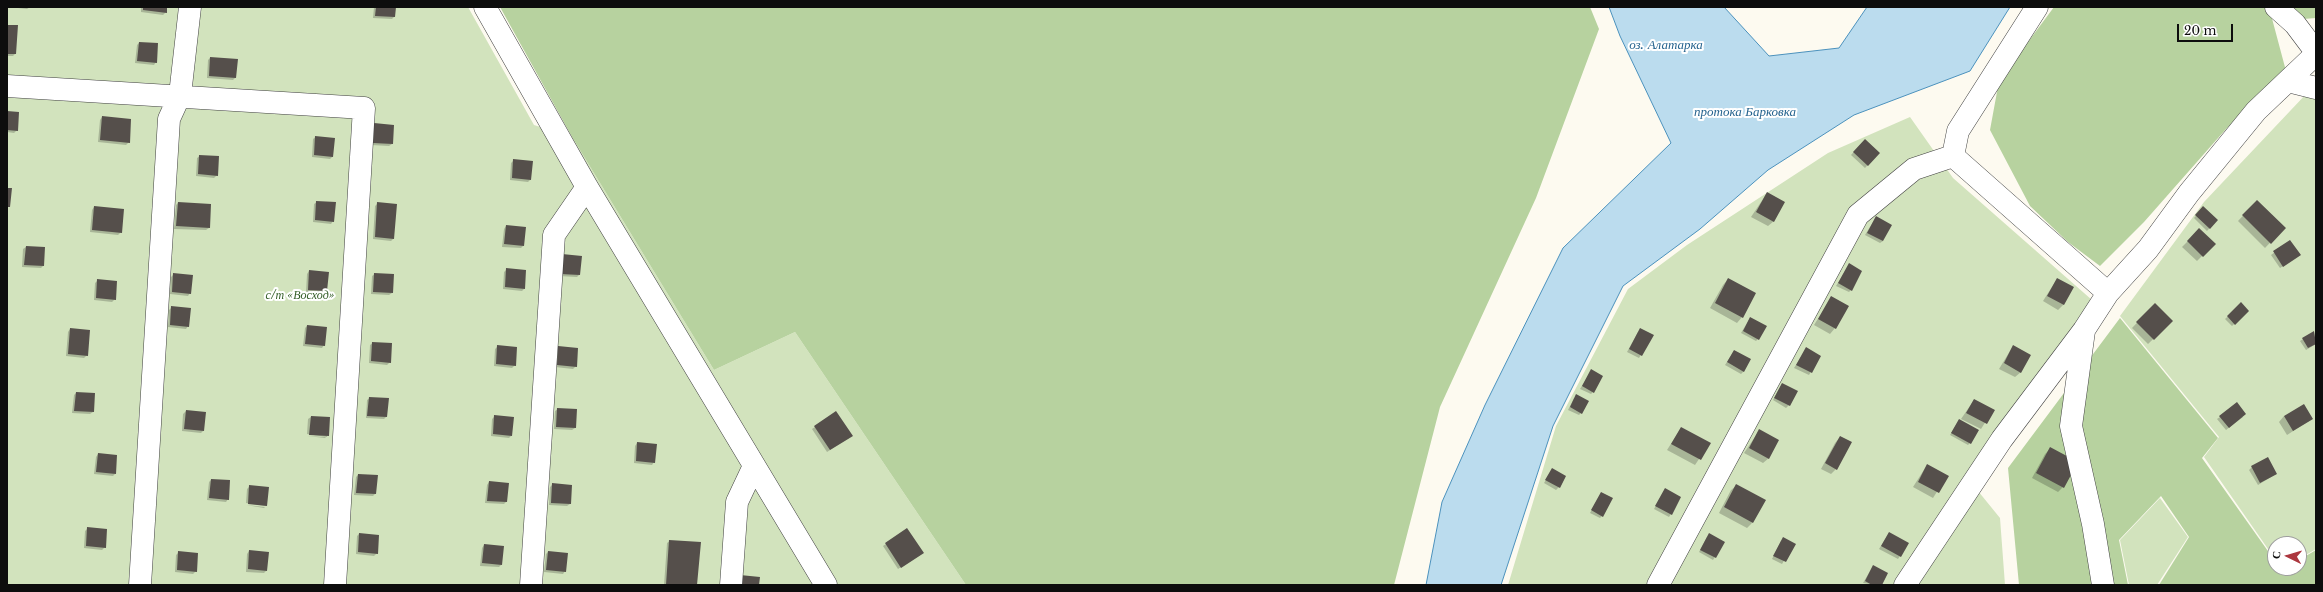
<!DOCTYPE html>
<meta charset="utf-8">
<style>
body{margin:0}
#map{position:relative;width:2323px;height:592px;overflow:hidden;background:#fdfaf0;font-family:"Libre Baskerville",serif}
canvas{display:block}
.frame{position:absolute;inset:0;border:8px solid #0d0d0d;pointer-events:none}
.north{position:absolute;left:2267px;top:536px;width:40px;height:40px;box-sizing:border-box;background:#fff;border:1px solid #9e9e9e;border-radius:50%;rotate:275deg;font-size:11px;font-weight:700;line-height:16px;text-align:center;color:#0d0d0d}
.north::after{content:'';display:block;margin:auto;width:14px;height:18px;background:#ac373f;clip-path:polygon(50% 0,100% 100%,50% 72%,0 100%)}
.scale{position:absolute;left:2177px;top:24px;width:56px;height:18px;box-sizing:border-box;border:2px solid #0d0d0d;border-top:0;padding-left:5px;font-size:12px;line-height:14px;white-space:nowrap;color:#0d0d0d;-webkit-text-stroke:3px #fff;paint-order:stroke}
</style>
<div id="map">
<canvas width="2323" height="592"></canvas>
<div class="frame"></div>
<div class="north">С</div>
<div class="scale">20 m</div>
</div>
<script>
const context = document.querySelector('canvas').getContext('2d');
context.lineJoin = 'round';
function paint(path, color) { context.fillStyle = color; context.fill(path, 'evenodd'); }
const shape = rows => new Path2D(rows.map(r => 'M' + r).join(''));
function strokePath(path, color, width, dash) { context.strokeStyle = color; context.lineWidth = width; context.lineCap = dash ? 'butt' : 'round'; context.setLineDash(dash || []); context.stroke(path); }
function write(font, color, halo, rows, align = 'center') {
  context.font = font + ' "Libre Baskerville",serif'; context.lineWidth = 4; context.setLineDash([]); context.textBaseline = 'middle'; context.strokeStyle = halo; context.fillStyle = color; for (const [text, x, y, turn = 0] of rows) {
    context.save(); context.translate(x, y); context.rotate((+turn || 0) * Math.PI / 180); context.textAlign = isNaN(turn) ? turn : align; if (halo) context.strokeText(text, 0, 0); context.fillText(text, 0, 0); context.restore();
  }
}
paint(shape([
 [7,7,468,7,534,125,572,137,714,370,795,332,966,585,7,585],
 [2308,92,2316,95,2316,549,2299,559,2299,544,2275,544,2275,559,2204,457,2219,437,2120,316,2204,202],
 [1910,117,1953,178,2092,300,1965,475,2000,518,2005,585,1508,585,1556,426,1628,289,1687,245,1828,153],
 [2160,498,2188,537,2157,585,2129,585,2120,540]
]), '#d2e3bd');
paint(shape([
 [500,7,1590,7,1599,29,1536,198,1440,407,1394,585,966,585,795,332,714,370,572,137],
 [2054,7,2266,7,2270,11,2286,71,2226,129,2144,222,2100,266,2068,242,2030,206,1990,130,1999,81],
 [2290,7,2316,7,2316,18,2303,19],
 [2120,318,2218,438,2202,458,2275,561,2275,568,2282,570,2285,568,2299,568,2299,560,2316,550,2316,585,2159,585,2189,537,2161,496,2119,540,2128,585,2019,585,2008,468]
]), '#b7d29f');
const water = shape([
 [1609,7,1724,7,1769,56,1839,48,1867,7,2010,7,1970,71,1854,115,1768,170,1700,229,1623,286,1553,426,1501,585,1426,585,1442,502,1485,405,1563,248,1671,143,1620,36,1609,7]
]);
paint(water, '#bbdcee');
strokePath(water, '#4b91bc', 1);
paint(shape([
 [9,7,30,7,27,9],
 [141,7,166,7,166,12,163,15,141,12],
 [374,7,395,7,394,17,392,19,373,18],
 [7,26,15,54,13,56,7,56],
 [139,43,156,62,154,65,135,63,137,45],
 [210,58,237,60,235,78,233,80,207,78,208,60],
 [7,112,17,130,14,133,7,132],
 [102,117,129,142,126,145,98,142,100,120],
 [375,124,392,144,389,146,371,145],
 [316,137,333,156,330,159,312,157,313,139],
 [1865,140,1879,153,1865,168,1851,155],
 [200,156,217,175,214,178,196,176,197,158],
 [514,160,530,180,528,182,510,180,511,163],
 [1767,193,1774,221,1768,226,1751,217],
 [2257,201,2284,228,2265,248,2238,221],
 [317,202,333,221,331,224,313,222,314,204],
 [178,203,210,205,209,228,206,230,174,229,176,205],
 [378,203,394,238,391,241,373,239,375,206],
 [94,207,121,232,118,235,90,232,92,210],
 [2203,208,2217,220,2207,231,2194,218],
 [1876,217,1883,241,1880,243,1865,235],
 [506,226,523,246,521,248,502,247,504,229],
 [2199,230,2214,244,2197,261,2182,247],
 [2290,241,2297,257,2280,268,2271,255],
 [26,247,43,266,41,268,22,267,23,249],
 [560,258,579,275,577,277,558,276],
 [1849,265,1851,290,1849,292,1836,286],
 [507,269,524,289,522,291,503,289,504,272],
 [309,271,326,291,324,293,306,292,307,274],
 [174,274,190,293,188,296,170,294,171,277],
 [375,274,392,293,389,295,371,294,372,276],
 [1728,279,1742,317,1737,323,1710,308,1723,285],
 [2057,279,2064,304,2058,310,2043,301],
 [98,280,115,299,112,302,94,300,95,283],
 [1831,298,1835,328,1830,334,1814,325],
 [2155,304,2172,321,2148,344,2132,328],
 [2241,304,2248,311,2232,326,2225,319],
 [172,307,188,326,186,329,168,327,169,310],
 [1750,318,1758,339,1756,341,1741,333],
 [307,326,324,345,322,348,303,346,305,328],
 [70,329,87,355,84,358,66,356,68,332],
 [1638,332,1652,336,1639,358,1627,352],
 [2314,332,2316,344,2306,350,2300,341],
 [373,343,390,362,387,365,369,363,370,345],
 [498,346,515,365,512,368,494,366,495,349],
 [2013,346,2021,372,2015,377,1999,369],
 [559,347,576,366,573,369,555,367,556,349],
 [1806,349,1820,356,1809,375,1794,368],
 [1734,351,1744,371,1741,374,1725,365],
 [1591,371,1593,392,1591,394,1580,389],
 [1782,384,1789,405,1786,408,1773,400],
 [76,393,93,412,90,414,72,413,74,395],
 [370,398,386,417,384,419,366,418,367,400],
 [1574,398,1581,413,1579,415,1568,410],
 [1974,400,1993,410,1981,429,1961,419],
 [558,409,575,428,572,430,554,429,555,411],
 [186,411,203,431,201,433,182,431,183,414],
 [495,416,511,436,509,438,491,436,492,419],
 [2284,416,2312,419,2287,435,2279,422],
 [311,417,329,418,327,437,307,434,308,419],
 [2220,417,2243,417,2226,430,2217,419],
 [1959,420,1970,443,1968,445,1950,435],
 [815,427,849,438,827,452,812,429],
 [1681,428,1709,444,1695,465,1667,450],
 [1759,431,1769,458,1763,463,1744,453],
 [307,436,326,437,325,438],
 [1840,437,1836,469,1831,474,1821,469,1835,443],
 [637,443,654,462,652,465,634,463,635,446],
 [2050,449,2063,487,2058,492,2032,478,2045,454],
 [98,454,115,474,113,476,94,474,96,457],
 [1927,465,1947,476,1933,498,1913,487],
 [2252,467,2276,474,2258,485,2249,470],
 [1552,470,1559,487,1556,490,1544,483],
 [358,475,375,494,373,496,354,495,356,477],
 [211,480,228,499,226,502,207,500,209,482],
 [489,482,506,502,504,504,485,503,487,485],
 [553,484,570,504,567,506,549,505,550,487],
 [1737,485,1752,523,1747,528,1719,513,1731,490],
 [250,486,266,505,266,506,246,503,247,489],
 [1665,489,1671,514,1669,517,1654,509],
 [1601,493,1602,516,1600,518,1590,513],
 [246,505,265,507,264,508],
 [88,528,105,547,102,550,84,548,85,531],
 [1889,533,1900,556,1898,559,1879,549],
 [359,534,377,553,374,556,356,554,357,536],
 [1707,537,1724,542,1713,560,1699,552],
 [670,541,696,585,664,585,667,543],
 [1781,541,1794,544,1782,564,1772,559],
 [886,544,920,555,898,569,883,546],
 [484,545,501,565,499,567,480,566,482,548],
 [249,551,266,571,264,573,246,572,247,554],
 [179,552,196,571,193,574,175,572,176,555],
 [548,552,565,571,563,574,544,572,546,554],
 [1873,566,1880,585,1863,583]
]), '#0003');
paint(shape([
 [143,7,167,7,167,13,143,10],
 [376,7,396,7,395,17,375,16],
 [7,25,18,25,16,54,7,54],
 [139,42,158,43,157,63,137,61],
 [210,57,238,59,236,78,209,76],
 [7,111,19,112,18,131,7,130],
 [102,116,131,119,130,143,100,140],
 [374,123,394,125,393,144,373,143],
 [315,136,335,138,333,157,314,155],
 [1865,139,1880,153,1868,166,1853,152],
 [199,155,219,156,218,176,198,174],
 [513,159,533,161,531,180,512,178],
 [7,188,12,188,10,207,7,207],
 [1767,192,1785,202,1774,222,1756,212],
 [2257,200,2286,228,2271,244,2242,215],
 [316,201,336,202,334,222,315,220],
 [178,202,211,204,210,228,176,226],
 [377,202,397,204,394,239,375,237],
 [94,206,124,209,122,233,92,230],
 [2203,206,2218,220,2210,229,2195,215],
 [1876,216,1892,225,1883,241,1867,233],
 [506,225,526,227,524,246,504,244],
 [2199,228,2216,244,2203,257,2187,241],
 [2290,240,2301,255,2283,267,2273,251],
 [26,246,45,247,44,266,24,265],
 [562,254,582,256,580,275,560,274],
 [1849,263,1862,271,1852,291,1838,283],
 [506,268,526,270,525,289,505,287],
 [309,270,329,272,327,291,308,290],
 [173,273,193,275,191,294,172,292],
 [374,273,394,274,393,293,373,292],
 [1728,278,1756,293,1743,318,1715,303],
 [2057,278,2074,287,2064,305,2047,296],
 [97,279,117,281,116,300,96,298],
 [1831,296,1849,306,1836,329,1818,319],
 [2241,302,2249,311,2235,325,2227,316],
 [2155,303,2173,321,2154,340,2136,322],
 [171,306,191,308,189,327,170,325],
 [1750,317,1767,326,1759,340,1743,331],
 [307,325,327,327,325,346,305,344],
 [70,328,90,330,88,356,68,354],
 [1640,328,1654,335,1642,356,1629,349],
 [2314,331,2316,344,2308,348,2302,338],
 [372,342,392,343,391,363,371,361],
 [497,345,517,347,516,366,496,364],
 [2013,345,2031,355,2021,373,2004,363],
 [558,346,578,348,577,367,557,365],
 [1806,347,1821,356,1812,373,1796,365],
 [1734,350,1751,359,1744,372,1727,362],
 [1591,369,1603,376,1594,393,1582,386],
 [1782,383,1798,391,1790,406,1774,398],
 [76,392,95,393,94,412,74,411],
 [1576,394,1589,401,1582,414,1570,407],
 [369,397,389,398,387,417,367,416],
 [1974,399,1995,410,1987,424,1966,413],
 [2237,402,2246,414,2229,428,2219,416],
 [2304,404,2313,419,2293,431,2284,416],
 [557,408,577,409,576,428,556,427],
 [186,410,206,412,204,431,184,429],
 [836,411,853,436,830,450,814,426],
 [494,415,514,417,512,436,493,434],
 [311,416,330,417,329,436,309,435],
 [1959,419,1979,430,1971,444,1951,433],
 [1681,427,1711,443,1701,460,1671,444],
 [1759,429,1779,440,1769,459,1749,448],
 [1840,436,1852,442,1837,470,1825,463],
 [637,442,657,444,655,463,636,461],
 [2050,447,2078,462,2064,488,2036,473],
 [98,453,117,455,116,474,96,472],
 [2268,457,2277,474,2260,483,2251,466],
 [1927,464,1949,476,1939,493,1918,482],
 [1552,468,1566,476,1560,488,1545,480],
 [358,474,378,475,376,494,356,493],
 [211,479,230,480,229,500,209,498],
 [489,481,509,483,507,502,487,501],
 [552,483,572,485,571,504,551,503],
 [1736,484,1766,500,1753,523,1724,507],
 [249,485,269,487,267,506,248,504],
 [1665,488,1681,497,1672,515,1655,506],
 [1601,492,1613,498,1603,517,1591,510],
 [87,527,107,529,106,548,86,546],
 [907,528,924,553,901,568,885,543],
 [1889,532,1909,543,1901,557,1881,546],
 [359,533,379,535,378,554,358,552],
 [1709,533,1725,542,1716,558,1700,550],
 [1783,537,1796,544,1786,562,1773,556],
 [669,540,701,542,697,585,666,585],
 [484,544,504,546,502,565,482,563],
 [249,550,269,552,267,571,248,569],
 [178,551,198,553,197,572,177,570],
 [548,551,568,553,566,572,546,570],
 [1873,565,1888,573,1882,585,1872,585,1865,581],
 [740,575,760,577,759,585,739,585]
]), '#554f4b');
const minor = shape([
 [485,7,587,187,826,585],
 [2276,7,2295,24,2316,52],
 [2288,81,2316,88],
 [7,86,364,108,335,585],
 [1953,156,1958,131,2037,7],
 [2084,331,2071,426,2093,524,2103,585],
 [140,585,169,119,180,95,190,7],
 [531,585,554,235,587,187],
 [731,585,737,502,754,466],
 [1658,585,1858,215,1914,169,1953,156,2108,293],
 [1905,585,2002,439,2084,330,2108,293,2148,249,2189,193,2256,111,2316,54]
]);
strokePath(minor, '#404040', 23);
strokePath(minor, '#fff', 22);
write('italic 12px', '#325d26', '#fff', [
 ["с/т «Восход»",300,296]
]);
write('italic 13px', '#26648f', '#fff', [
 ["оз. Алатарка",1666,45],
 ["протока Барковка",1745,112]
]);
</script>
